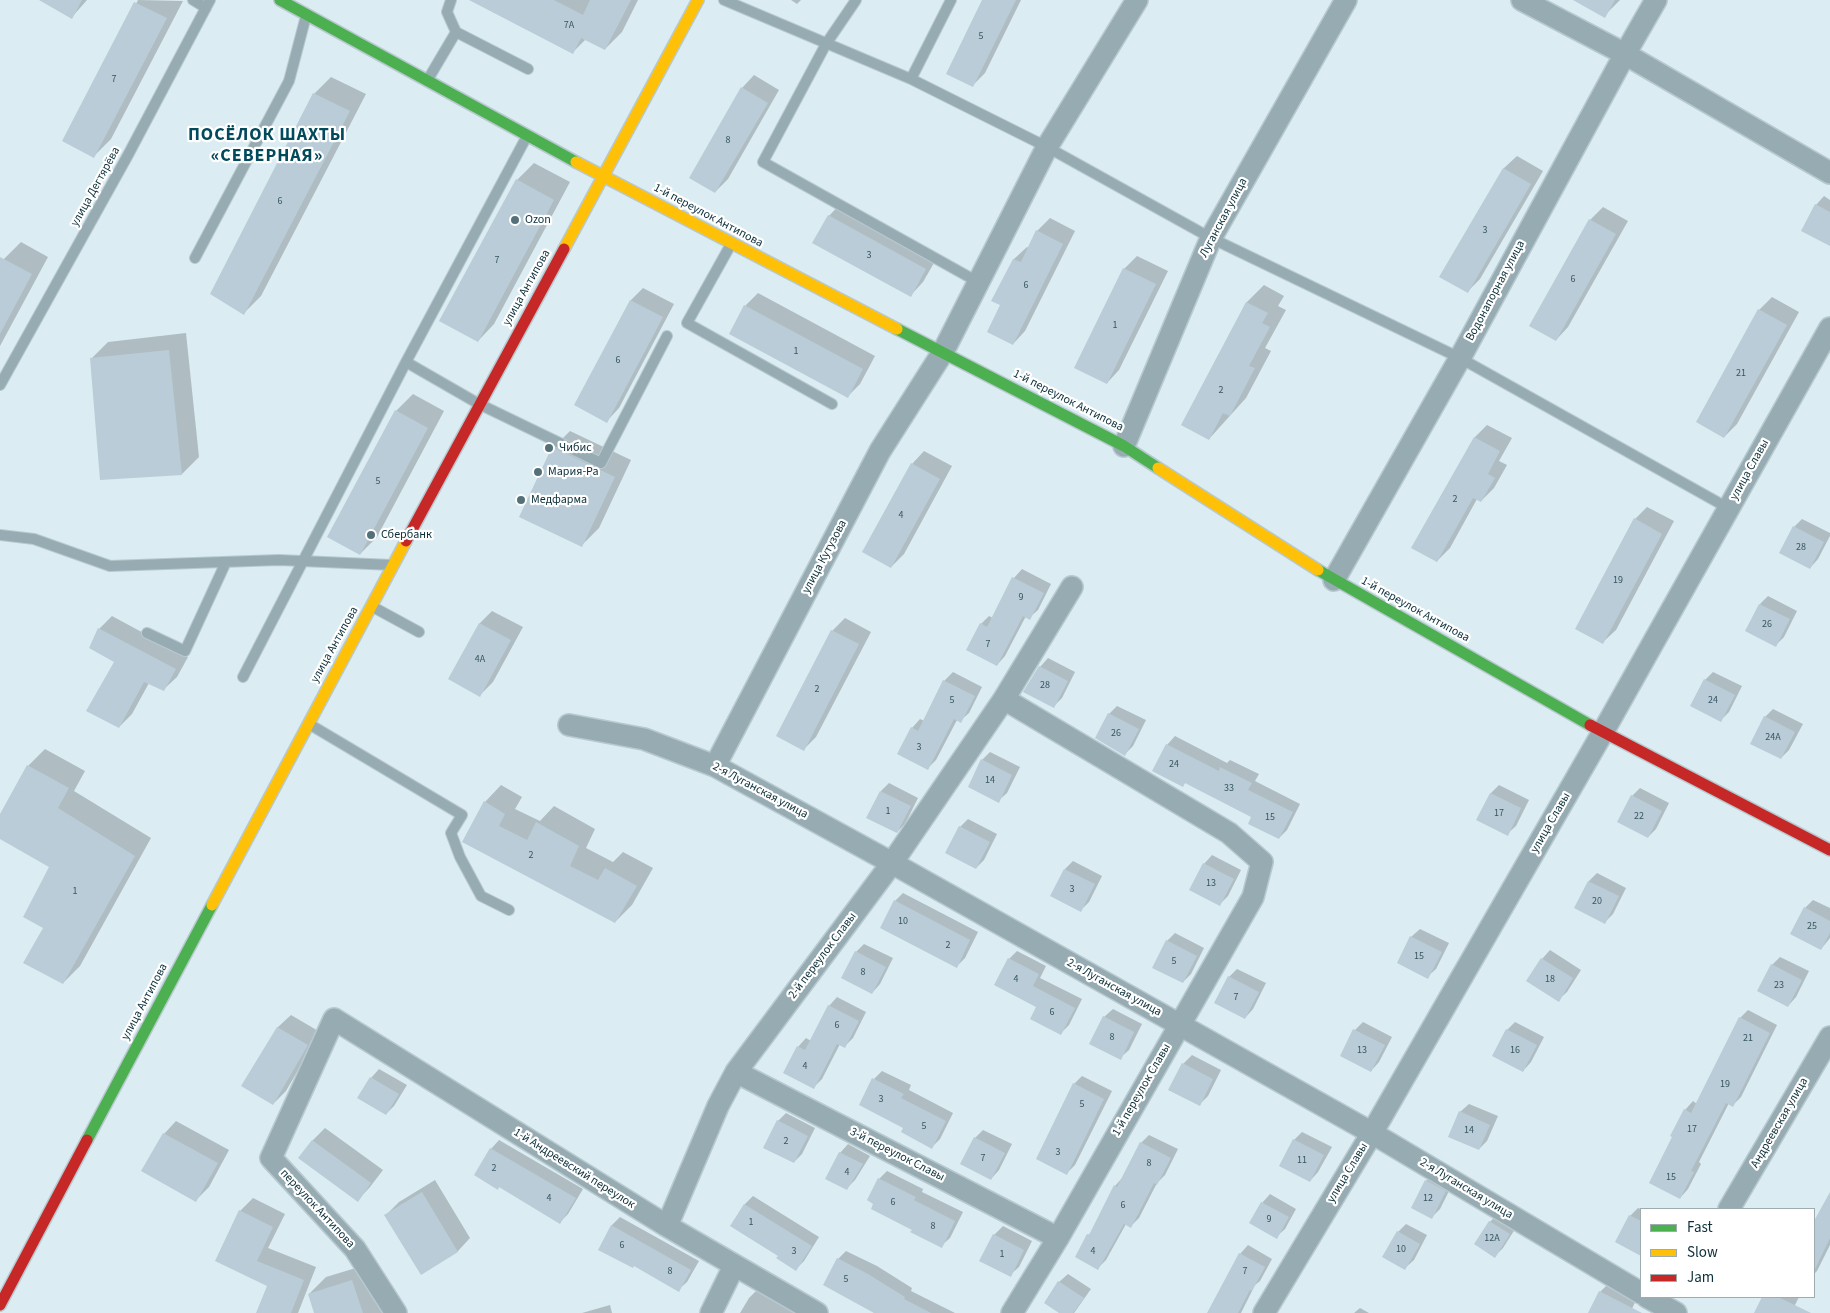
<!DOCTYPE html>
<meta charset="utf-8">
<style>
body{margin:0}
#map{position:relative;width:1830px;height:1313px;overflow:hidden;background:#dbecf2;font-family:"Source Sans 3",sans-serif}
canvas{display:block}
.legend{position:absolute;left:1640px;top:1208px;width:175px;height:90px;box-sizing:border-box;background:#fff;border:1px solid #9eacb0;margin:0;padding:6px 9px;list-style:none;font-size:15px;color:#0c2f3a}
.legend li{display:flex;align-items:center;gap:10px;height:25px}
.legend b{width:25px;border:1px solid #9eacb0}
</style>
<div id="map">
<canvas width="1830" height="1313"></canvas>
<ul class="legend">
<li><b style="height:6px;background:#4caf50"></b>Fast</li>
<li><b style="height:6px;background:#ffc107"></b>Slow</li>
<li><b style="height:6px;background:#c62828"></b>Jam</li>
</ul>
</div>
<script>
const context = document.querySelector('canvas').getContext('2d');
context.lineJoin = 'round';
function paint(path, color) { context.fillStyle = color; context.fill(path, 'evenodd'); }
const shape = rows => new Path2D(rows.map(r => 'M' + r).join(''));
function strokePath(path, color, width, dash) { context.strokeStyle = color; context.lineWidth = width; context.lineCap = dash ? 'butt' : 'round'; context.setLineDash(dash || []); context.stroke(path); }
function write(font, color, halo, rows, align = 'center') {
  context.font = font + ' "Source Sans 3",sans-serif'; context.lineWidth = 4.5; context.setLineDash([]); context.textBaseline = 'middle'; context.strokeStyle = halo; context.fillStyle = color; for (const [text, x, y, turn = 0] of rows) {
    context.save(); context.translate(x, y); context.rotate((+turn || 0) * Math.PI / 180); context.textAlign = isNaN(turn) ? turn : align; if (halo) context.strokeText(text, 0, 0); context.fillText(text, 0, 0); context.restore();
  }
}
paint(shape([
 [42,0,87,0,72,17],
 [138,0,183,1,111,139,94,156,64,141],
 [481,0,638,0,622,32,605,49,586,39,573,52],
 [791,0,801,0,797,4],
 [984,0,1021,0,985,73,973,85],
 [1575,0,1620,0,1604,16],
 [754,75,779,90,728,179,715,192,742,88],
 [331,77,366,94,261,296,244,313,314,94],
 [1517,156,1543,171,1480,279,1467,292,1441,276,1504,168],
 [534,163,570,182,494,324,478,341,517,180],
 [1824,196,1830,200,1830,245,1816,205],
 [841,203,938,256,923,282,911,295,829,216],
 [1603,207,1628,221,1568,327,1556,340,1531,326,1590,220],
 [1050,218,1075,231,1025,331,1013,344,1002,305,993,300,1014,259,1027,247,1029,248,1037,231],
 [21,242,48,257,0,346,0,266,4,259],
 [1137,256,1168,271,1119,370,1107,383,1124,269],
 [1264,285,1284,296,1278,306,1286,310,1265,348,1271,351,1246,398,1209,439,1182,425,1247,302],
 [643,288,674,304,619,408,607,421,631,300],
 [758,293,875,356,860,384,847,397,745,306],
 [1772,297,1799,312,1737,424,1724,437,1759,310],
 [186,333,199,457,182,474,91,359,108,342],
 [413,394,444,411,377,537,360,554,396,411],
 [1487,425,1512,438,1499,461,1507,465,1494,488,1481,501,1477,499,1450,548,1437,561,1413,548,1475,437],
 [570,431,631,460,599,528,582,545,553,448],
 [924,451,952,466,904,554,891,567,912,464],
 [1647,507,1674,521,1616,630,1603,642,1635,519],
 [1802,519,1830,533,1830,536,1818,559,1810,568,1794,527],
 [1022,569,1051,584,1038,610,1029,618,1026,616,1005,656,997,665,981,624,989,616,993,618,1014,578],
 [1768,596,1797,611,1784,637,1776,645,1760,604],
 [492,611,523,627,493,682,480,695,450,679,480,623],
 [112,616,188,657,177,677,164,689,149,683,132,714,119,727,115,662,99,629],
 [845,618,871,632,816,737,804,749,832,631],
 [1048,658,1075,672,1062,698,1054,706,1040,667],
 [953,672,982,687,969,713,960,721,957,720,936,760,928,768,912,728,920,719,924,721,944,681],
 [1713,672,1742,686,1729,712,1721,720,1705,680],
 [1117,706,1146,720,1133,746,1125,754,1109,714],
 [1773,709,1803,724,1789,750,1781,758,1765,717],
 [1175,736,1227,763,1230,760,1259,774,1255,781,1300,804,1287,830,1279,838,1253,816,1186,782,1183,785,1167,745],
 [45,749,85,771,74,791,151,838,80,966,63,983,45,928,50,866,0,838,0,816,28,766],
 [990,752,1020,767,1007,793,998,801,982,760],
 [889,783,918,798,905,824,897,832,881,791],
 [501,785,522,797,515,809,540,821,554,806,595,829,586,848,613,862,623,852,653,868,632,905,615,922,464,842,485,802],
 [1499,785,1529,800,1516,826,1507,834,1478,819,1491,793],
 [1640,788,1669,803,1656,829,1648,837,1632,796],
 [968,819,997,834,984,860,976,868,960,827],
 [1212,855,1241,870,1228,896,1220,904,1204,864],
 [1073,861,1102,876,1089,902,1081,910,1065,869],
 [1597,873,1626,888,1613,914,1605,922,1576,907,1589,881],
 [903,893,978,932,965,958,957,966,895,901],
 [1813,900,1830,908,1830,938,1821,949,1805,908],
 [1420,929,1449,943,1436,969,1427,977,1411,937],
 [1175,933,1204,948,1191,974,1183,982,1167,941],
 [864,944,893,958,880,984,872,993,856,952],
 [1550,950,1581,970,1567,992,1558,1000,1542,959],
 [1017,951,1046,966,1040,978,1082,999,1069,1025,1061,1033,1038,1006,1009,959],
 [1780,957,1809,971,1796,997,1788,1006,1772,965],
 [1237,969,1266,983,1253,1009,1245,1018,1229,977],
 [837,997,866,1012,853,1038,845,1046,840,1044,822,1079,814,1087,798,1047,806,1038,811,1041,829,1006],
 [1113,1009,1142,1024,1129,1050,1120,1058,1104,1017],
 [1748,1010,1777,1025,1741,1097,1733,1105,1729,1103,1699,1162,1701,1164,1688,1189,1680,1198,1674,1137,1685,1110,1693,1101,1697,1104,1740,1018],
 [291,1015,320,1032,286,1091,273,1104,243,1086,278,1027],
 [1363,1022,1392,1037,1379,1062,1371,1071,1355,1030],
 [1515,1022,1544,1037,1531,1062,1523,1071,1507,1030],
 [1192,1055,1221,1070,1208,1096,1200,1104,1183,1064],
 [379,1069,407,1085,394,1106,386,1114,359,1098,371,1078],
 [882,1071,911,1085,909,1090,953,1113,940,1139,932,1147,905,1127,874,1079],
 [1082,1076,1112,1091,1075,1165,1066,1174,1074,1084],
 [1469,1104,1498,1116,1487,1141,1479,1149,1460,1112],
 [786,1113,815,1128,802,1154,794,1162,778,1121],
 [176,1121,229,1150,209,1187,196,1200,164,1134],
 [325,1128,383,1170,370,1187,358,1200,312,1141],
 [983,1130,1012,1144,999,1170,991,1179,975,1138],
 [1302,1132,1332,1147,1318,1172,1310,1181,1294,1140],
 [1149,1135,1178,1149,1165,1175,1157,1183,1139,1218,1131,1226,1126,1224,1106,1260,1098,1268,1088,1235,1092,1232,1115,1186,1123,1177,1141,1143],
 [499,1140,583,1189,568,1214,560,1222,500,1186,476,1175,491,1149],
 [848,1144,870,1156,855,1180,846,1189,840,1153],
 [887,1171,923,1189,922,1192,963,1212,950,1238,941,1246,914,1229,879,1179],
 [1434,1173,1453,1183,1440,1209,1432,1217,1426,1181],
 [435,1180,470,1238,458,1251,422,1273,386,1215,399,1202],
 [1270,1194,1296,1209,1285,1229,1276,1237,1262,1203],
 [1830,1195,1830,1245,1817,1271,1814,1274,1814,1224],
 [753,1196,819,1237,804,1261,796,1269,779,1255,732,1225,745,1204],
 [253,1198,285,1214,268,1248,316,1267,298,1313,257,1313,269,1285,216,1260,240,1211],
 [1638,1208,1641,1209,1641,1254,1617,1242,1630,1216],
 [1498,1213,1517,1226,1503,1248,1495,1256,1476,1243,1490,1222],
 [620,1217,699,1261,687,1282,678,1290,635,1265,600,1249,612,1225],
 [1406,1224,1427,1235,1414,1260,1405,1268,1398,1232],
 [1003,1226,1032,1241,1019,1267,1010,1275,981,1260,994,1235],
 [1248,1245,1272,1259,1260,1281,1255,1285,1241,1313,1208,1313,1240,1254],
 [846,1251,877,1266,912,1288,911,1291,955,1313,877,1313,838,1259],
 [369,1264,385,1313,315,1313,309,1294,326,1277],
 [1068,1274,1091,1289,1074,1313,1061,1313,1045,1303,1059,1282],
 [1608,1284,1637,1298,1630,1313,1589,1313,1600,1292],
 [762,1285,797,1313,740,1313,749,1298],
 [1763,1297,1799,1297,1791,1313,1756,1313],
 [610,1305,612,1313,582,1313],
 [1360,1308,1369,1313,1354,1313]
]), '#0003');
paint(shape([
 [39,0,82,0,72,19],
 [469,0,554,0,583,15,590,0,631,0,605,50,581,38,573,54],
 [982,0,1016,0,973,87,946,74],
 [1573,0,1615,0,1605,18],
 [134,2,167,18,94,158,62,141],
 [741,87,768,103,715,193,689,178],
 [313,93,350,111,244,315,210,294],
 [1503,168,1531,184,1468,293,1439,277],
 [516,179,554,200,478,342,439,321],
 [1815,204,1830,212,1830,246,1801,231],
 [828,215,926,269,911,297,812,243],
 [1589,219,1616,234,1556,341,1529,326],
 [1036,230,1063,244,1013,345,987,332,1000,305,991,301,1013,259,1021,262],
 [0,257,32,274,0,334],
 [1123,268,1156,284,1107,384,1074,368],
 [630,300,663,317,607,423,574,405],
 [1246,302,1268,313,1262,323,1270,327,1249,366,1255,368,1230,416,1223,413,1209,440,1181,425],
 [744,305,863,369,848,398,729,334],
 [1758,309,1787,325,1724,438,1696,422],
 [169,350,182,475,100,480,90,358],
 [395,410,428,428,360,555,327,537],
 [1474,437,1500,451,1488,474,1495,478,1481,502,1473,498,1437,562,1411,548],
 [552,447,615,477,582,547,519,517],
 [911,463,940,479,891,568,862,552],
 [1634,518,1662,534,1603,644,1575,629],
 [1793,526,1824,542,1810,569,1779,553],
 [1012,577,1044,593,1030,620,1023,616,997,666,966,650,980,623,987,627],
 [1759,604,1790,619,1776,647,1745,631],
 [479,623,511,640,480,697,448,679],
 [98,628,176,669,164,691,144,682,119,728,86,711,114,662,89,648],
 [831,630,859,644,804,751,776,736],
 [1039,666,1068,681,1054,708,1023,692],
 [1704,679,1735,695,1721,722,1690,706],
 [943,680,975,696,961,723,954,719,928,770,897,754,911,727,918,731],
 [1108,713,1139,729,1125,756,1095,738],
 [1764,716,1795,732,1781,759,1750,744],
 [1166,744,1219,771,1220,767,1252,783,1248,790,1293,812,1279,839,1248,824,1251,817,1185,783,1183,787,1152,771],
 [981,759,1012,775,999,803,968,787],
 [27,765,69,788,58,808,135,856,63,984,23,963,43,928,23,917,49,867,0,839,0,814],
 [880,791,911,806,897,833,866,818],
 [1490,793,1521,808,1508,836,1476,820],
 [1631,795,1662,811,1648,838,1617,822],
 [484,801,505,814,499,826,527,840,536,822,579,846,570,866,598,880,605,868,637,886,615,923,462,842],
 [959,826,990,842,976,869,945,853],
 [1203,863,1234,879,1220,906,1189,890],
 [1064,869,1095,884,1081,912,1050,896],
 [1588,881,1619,896,1605,924,1574,908],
 [894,900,970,940,957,968,880,928],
 [1804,907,1830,921,1830,933,1821,950,1790,934],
 [1410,936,1442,952,1428,979,1397,963],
 [1166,940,1197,956,1183,983,1152,968],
 [855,951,886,967,872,994,841,978],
 [1008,958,1039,974,1033,986,1075,1008,1061,1035,1030,1019,1036,1007,994,985],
 [1541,958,1573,978,1559,1002,1526,981],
 [1771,964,1802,980,1788,1007,1757,991],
 [1228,976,1259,992,1245,1019,1214,1003],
 [828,1005,859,1021,845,1048,837,1044,814,1089,783,1073,797,1046,805,1050],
 [1103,1016,1134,1032,1121,1060,1089,1044],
 [1739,1017,1770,1033,1733,1107,1726,1103,1691,1171,1694,1172,1680,1199,1649,1183,1672,1137,1670,1136,1684,1109,1691,1113],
 [277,1027,308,1045,273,1105,241,1086],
 [1353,1029,1385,1045,1371,1072,1340,1056],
 [1506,1029,1537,1045,1523,1072,1492,1056],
 [1182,1063,1213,1079,1200,1106,1168,1090],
 [370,1077,399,1094,386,1115,357,1098],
 [872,1078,904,1094,901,1098,946,1121,932,1149,901,1132,903,1128,859,1105],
 [1073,1083,1104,1099,1067,1175,1036,1159],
 [1459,1111,1490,1125,1479,1150,1448,1137],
 [777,1120,808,1136,794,1163,763,1148],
 [163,1133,218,1163,196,1202,141,1171],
 [974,1137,1005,1153,991,1180,960,1164],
 [1293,1139,1324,1155,1310,1182,1279,1166],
 [312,1140,371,1183,358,1202,298,1158],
 [1140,1142,1171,1158,1157,1185,1154,1183,1131,1228,1124,1224,1098,1270,1075,1257,1087,1234,1089,1235,1114,1185,1117,1187],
 [490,1148,576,1198,560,1224,499,1187,498,1190,474,1175],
 [839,1152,863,1164,847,1190,825,1179],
 [878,1178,916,1197,914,1200,955,1221,942,1248,910,1232,912,1230,871,1209,873,1204,867,1200],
 [1425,1180,1446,1191,1432,1219,1411,1208],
 [422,1192,458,1252,421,1275,384,1215],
 [1830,1192,1830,1238,1814,1271,1814,1221],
 [1261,1202,1289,1217,1277,1239,1249,1223],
 [744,1204,812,1246,796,1271,776,1258,778,1256,730,1226],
 [239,1210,273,1227,257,1261,304,1280,291,1313,256,1313,267,1286,215,1261],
 [1629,1215,1641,1221,1641,1256,1615,1242],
 [1489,1221,1510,1234,1495,1258,1474,1244],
 [611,1225,691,1270,679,1292,634,1266,633,1268,598,1250],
 [1397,1231,1420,1244,1405,1270,1382,1257],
 [993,1234,1024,1250,1011,1277,979,1261],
 [1239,1253,1265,1267,1252,1291,1250,1290,1238,1313,1207,1313],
 [837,1258,868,1274,905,1297,904,1299,931,1313,874,1313,823,1285],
 [352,1280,363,1313,314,1313,308,1294],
 [1058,1281,1084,1298,1073,1313,1059,1313,1044,1303],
 [1599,1291,1642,1313,1588,1313],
 [1762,1297,1778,1297,1811,1313,1754,1313]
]), '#b9ccd7');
const lane = shape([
 [193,0,206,8],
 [451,0,447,12,456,32],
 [724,0,911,79,1047,147,1211,238,1460,358,1728,508],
 [856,0,826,44,763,162,978,282],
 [911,79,951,0],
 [427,81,456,32,528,69],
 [730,246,687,323,832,404],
 [195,258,289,81,306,16],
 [406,362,479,404,601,463,667,336],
 [0,385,128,155,210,0],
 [0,535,34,539,110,566,279,560,392,565],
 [373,607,419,632],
 [147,633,185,651,226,562],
 [243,677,406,362,527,136],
 [309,724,462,815,451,833,460,857,481,896,509,910]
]);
const street = shape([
 [1522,0,1625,54,1830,173],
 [1124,446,1211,238,1346,0],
 [1334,580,1460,358,1625,54,1656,0],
 [1004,699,1229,833,1262,862,1253,897,1058,1238,1012,1313],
 [569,725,644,739,715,766,892,863,1372,1133,1641,1293],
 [715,766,880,451,943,352,1047,147,1137,0],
 [736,1072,1058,1238],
 [1729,1209,1830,1037],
 [667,1226,718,1106,736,1072,892,863,1004,699,1072,587],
 [1647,1297,1676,1313],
 [396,1313,355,1249,271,1158,334,1019,667,1226,817,1313],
 [711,1313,734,1266],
 [1264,1313,1372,1133,1603,732,1830,328]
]);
const fast = shape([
 [280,0,576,162],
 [897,329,1124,446,1158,468],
 [1318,570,1590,725],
 [87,1140,212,905]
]);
const slow = shape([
 [576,162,897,329],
 [564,249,698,0],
 [1158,468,1318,570],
 [212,905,406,541]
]);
const jam = shape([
 [406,541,564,249],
 [1590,725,1830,850],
 [0,1305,87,1140]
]);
strokePath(lane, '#b7c9cf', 12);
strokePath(street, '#b7c9cf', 24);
strokePath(fast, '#b7c9cf', 14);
strokePath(slow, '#b7c9cf', 14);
strokePath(jam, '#b7c9cf', 14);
strokePath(lane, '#97abb3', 10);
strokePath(street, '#97abb3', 21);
strokePath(fast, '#4caf50', 11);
strokePath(slow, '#ffc107', 11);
strokePath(jam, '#c62828', 11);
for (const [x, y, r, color] of [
 [515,220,5,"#54717a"],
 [549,448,5,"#54717a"],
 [538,472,5,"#54717a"],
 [521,500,5,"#54717a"],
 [371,535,5,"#54717a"]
]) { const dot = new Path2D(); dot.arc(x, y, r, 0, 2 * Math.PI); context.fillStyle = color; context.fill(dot); strokePath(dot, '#fff', 2); }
write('10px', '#375661', null, [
 ["7А",569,26],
 ["5",981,37],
 ["7",114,80],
 ["8",728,141],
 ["6",280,202],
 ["3",1485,231],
 ["3",869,256],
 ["7",497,261],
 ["6",1573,280],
 ["6",1026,286],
 ["1",1115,326],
 ["1",796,352],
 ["6",618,361],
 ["21",1741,374],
 ["2",1221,391],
 ["5",378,482],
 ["2",1455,500],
 ["4",901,516],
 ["28",1801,548],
 ["19",1618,581],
 ["9",1021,598],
 ["26",1767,625],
 ["7",988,645],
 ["4А",480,660],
 ["28",1045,686],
 ["2",817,690],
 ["5",952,701],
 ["24",1713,701],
 ["26",1116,734],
 ["24А",1773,738],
 ["3",919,748],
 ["24",1174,765],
 ["14",990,781],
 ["33",1229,789],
 ["1",888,812],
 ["17",1499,814],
 ["22",1639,817],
 ["15",1270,818],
 ["2",531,856],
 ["13",1211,884],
 ["3",1072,890],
 ["1",75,892],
 ["20",1597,902],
 ["10",903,922],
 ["25",1812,927],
 ["2",948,946],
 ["15",1419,957],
 ["5",1174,962],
 ["8",863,973],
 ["4",1016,980],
 ["18",1550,980],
 ["23",1779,986],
 ["7",1236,998],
 ["6",1052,1013],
 ["6",837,1026],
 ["8",1112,1038],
 ["21",1748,1039],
 ["13",1362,1051],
 ["16",1515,1051],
 ["4",805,1067],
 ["19",1725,1085],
 ["3",881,1100],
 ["5",1082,1105],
 ["5",924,1127],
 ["17",1692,1130],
 ["14",1469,1131],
 ["2",786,1142],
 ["3",1058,1153],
 ["7",983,1159],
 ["11",1302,1161],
 ["8",1149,1164],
 ["2",494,1169],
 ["4",847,1173],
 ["15",1671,1178],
 ["4",549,1199],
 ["12",1428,1199],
 ["6",893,1203],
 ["6",1123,1206],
 ["9",1269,1220],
 ["1",751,1223],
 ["8",933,1227],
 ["12А",1492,1239],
 ["6",622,1246],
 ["10",1401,1250],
 ["3",794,1252],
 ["4",1093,1252],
 ["1",1002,1255],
 ["8",670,1272],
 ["7",1245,1272],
 ["5",846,1280]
]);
write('12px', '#0c2f3a', '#fff', [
 ["улица Дегтярёва",96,187,-61],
 ["1-й переулок Антипова",708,216,28],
 ["Луганская улица",1224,218,-62],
 ["улица Антипова",527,288,-61],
 ["Водонапорная улица",1496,291,-62],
 ["1-й переулок Антипова",1068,401,27],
 ["улица Славы",1750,470,-61],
 ["улица Кутузова",825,557,-62],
 ["1-й переулок Антипова",1415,610,29],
 ["улица Антипова",335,645,-61],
 ["2-я Луганская улица",760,791,28],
 ["улица Славы",1551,823,-60],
 ["2-й переулок Славы",823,956,-53],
 ["2-я Луганская улица",1114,988,29],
 ["улица Антипова",145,1002,-62],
 ["1-й переулок Славы",1142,1090,-60],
 ["Андреевская улица",1780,1123,-60],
 ["3-й переулок Славы",897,1155,27],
 ["1-й Андреевский переулок",574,1169,32],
 ["улица Славы",1348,1173,-59],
 ["2-я Луганская улица",1466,1189,31],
 ["переулок Антипова",317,1209,47]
]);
write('12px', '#0c2f3a', '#fff', [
 ["Ozon",525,220],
 ["Чибис",559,448],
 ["Мария-Ра",548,472],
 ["Медфарма",531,500],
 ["Сбербанк",381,535]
], 'left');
context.letterSpacing = '1px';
write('bold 18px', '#014a5c', '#fff', [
 ["ПОСЁЛОК ШАХТЫ",267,136],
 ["«СЕВЕРНАЯ»",267,157]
]);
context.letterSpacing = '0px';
</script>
